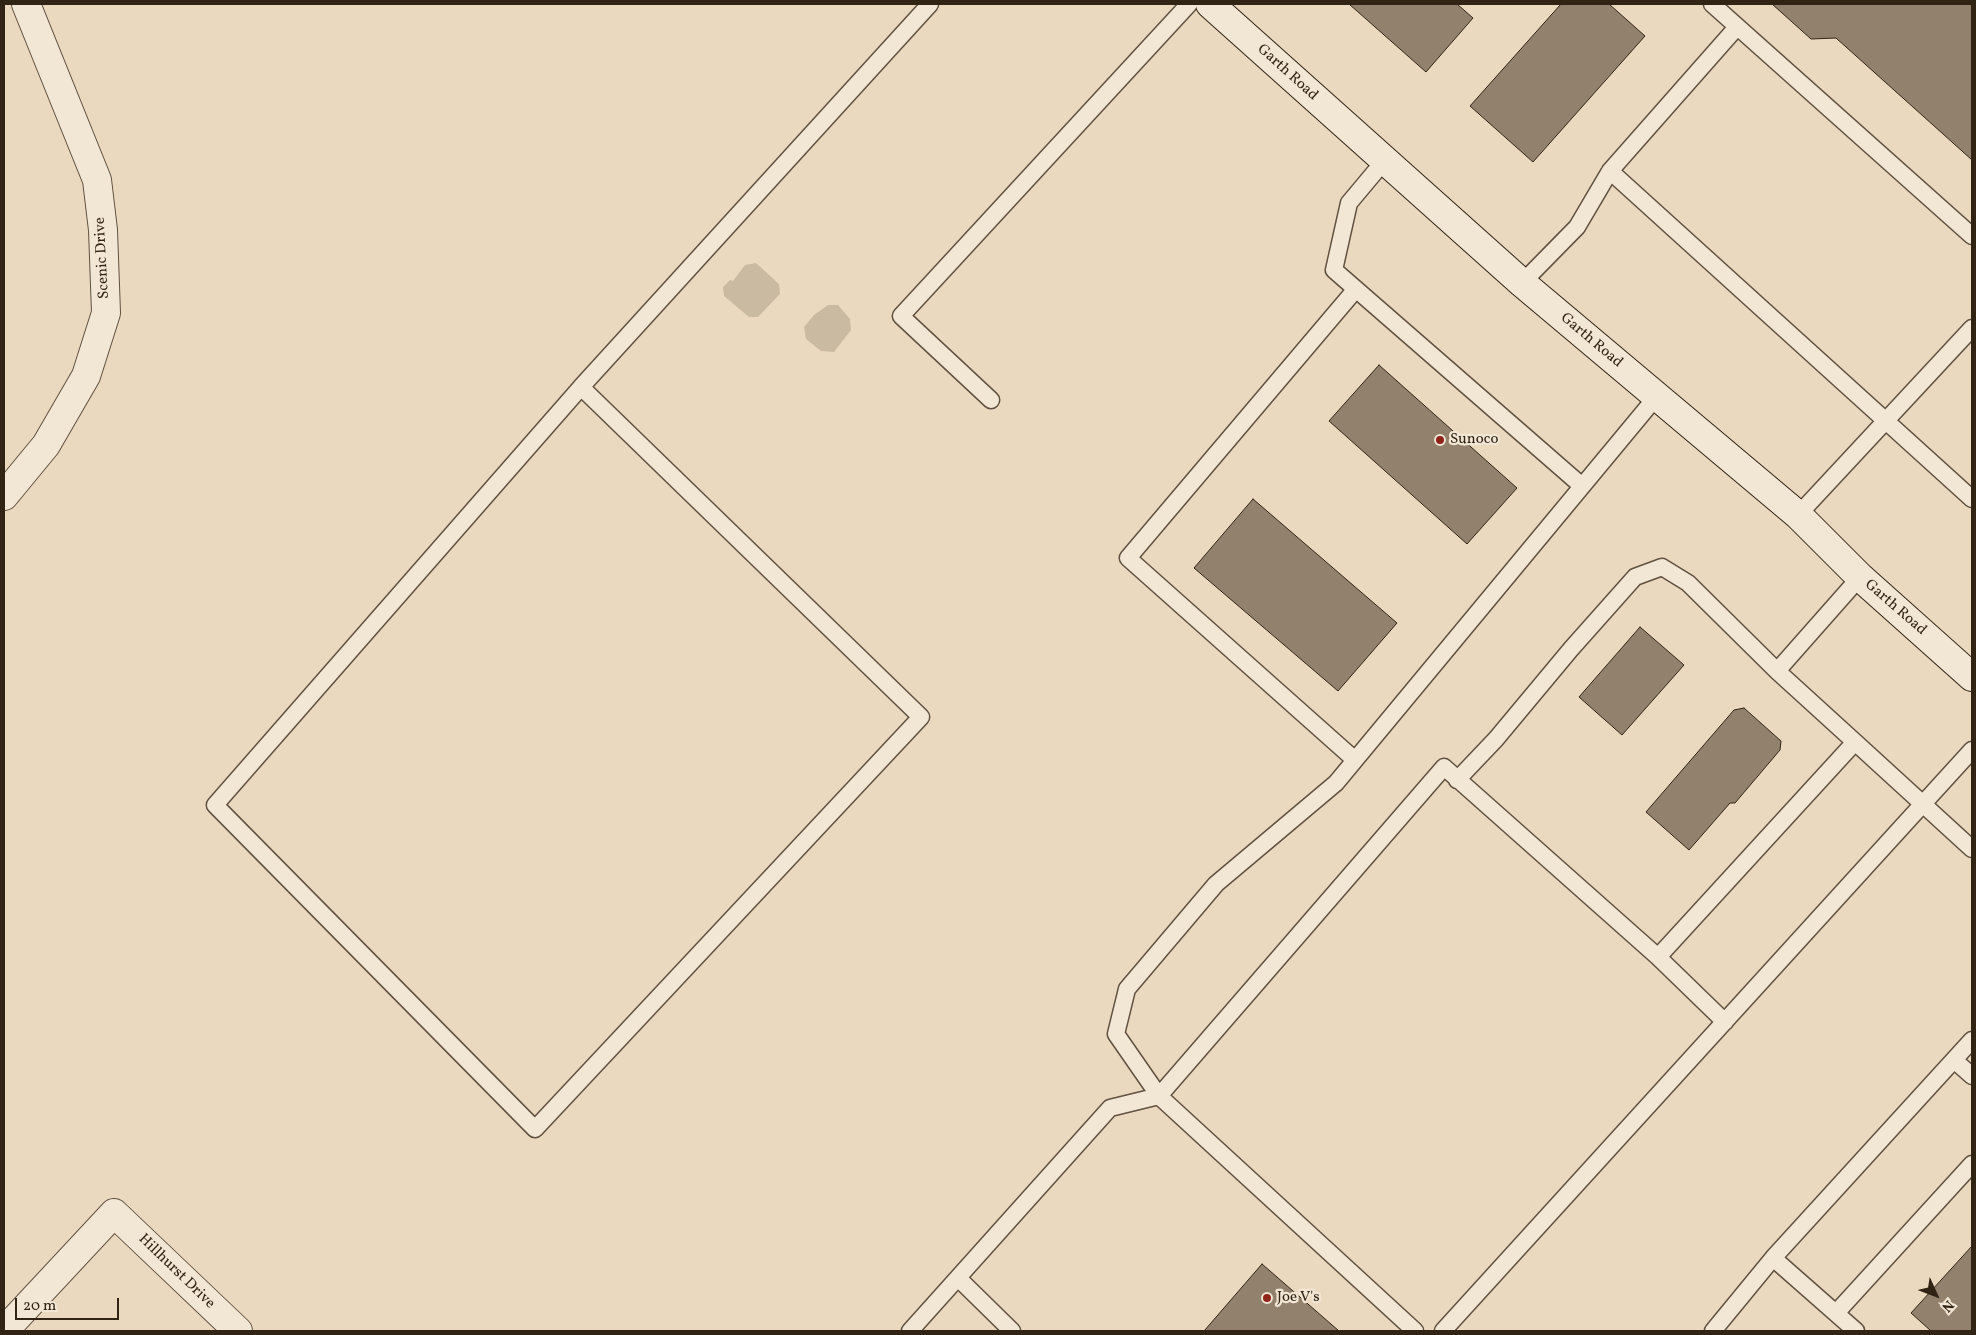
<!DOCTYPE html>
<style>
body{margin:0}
#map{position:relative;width:1976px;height:1335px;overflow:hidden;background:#ebd9bf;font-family:Vollkorn,serif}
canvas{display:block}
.frame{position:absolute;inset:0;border:5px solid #312415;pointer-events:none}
.north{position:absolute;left:1911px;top:1270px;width:50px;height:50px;-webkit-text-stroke:4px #f2e6d5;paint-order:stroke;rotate:133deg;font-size:14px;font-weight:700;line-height:20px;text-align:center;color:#312415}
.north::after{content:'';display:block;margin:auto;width:18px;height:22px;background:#312415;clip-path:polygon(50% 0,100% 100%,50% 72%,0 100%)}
.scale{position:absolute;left:15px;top:1298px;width:104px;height:22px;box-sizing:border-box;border:2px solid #312415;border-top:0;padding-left:6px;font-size:15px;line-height:18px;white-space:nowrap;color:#312415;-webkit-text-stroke:4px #f2e6d5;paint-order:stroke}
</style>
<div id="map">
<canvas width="1976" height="1335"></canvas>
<div class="frame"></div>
<div class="north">N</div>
<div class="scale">20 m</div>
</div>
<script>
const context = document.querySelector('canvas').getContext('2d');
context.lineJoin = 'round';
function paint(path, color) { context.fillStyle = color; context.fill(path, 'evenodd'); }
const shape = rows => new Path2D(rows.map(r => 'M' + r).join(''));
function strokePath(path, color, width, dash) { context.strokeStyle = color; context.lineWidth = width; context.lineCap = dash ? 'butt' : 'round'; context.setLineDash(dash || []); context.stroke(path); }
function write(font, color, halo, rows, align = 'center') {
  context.font = font + ' Vollkorn,serif'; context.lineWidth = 4.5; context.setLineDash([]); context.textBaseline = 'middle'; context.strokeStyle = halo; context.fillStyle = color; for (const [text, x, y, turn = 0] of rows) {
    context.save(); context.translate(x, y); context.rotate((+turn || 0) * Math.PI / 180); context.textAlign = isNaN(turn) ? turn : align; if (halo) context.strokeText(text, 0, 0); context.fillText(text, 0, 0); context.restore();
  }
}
paint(shape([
 [756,263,779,284,780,294,758,317,749,317,724,296,723,287,730,280,733,281,745,265],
 [828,305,838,305,850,319,851,330,834,352,821,351,806,339,804,327,814,315]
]), '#cbbaa2');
const building = shape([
 [1349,4,1457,4,1473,18,1426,72,1349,4],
 [1561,4,1609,4,1645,36,1533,162,1470,106,1561,4],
 [1772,4,1972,4,1972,160,1836,38,1811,39,1772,4],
 [1379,365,1517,488,1467,544,1329,421,1379,365],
 [1253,499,1397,623,1338,691,1194,568,1253,499],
 [1640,627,1684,665,1622,735,1579,697,1640,627],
 [1744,708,1781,741,1780,750,1735,803,1730,803,1689,850,1646,812,1734,710,1744,708],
 [1972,1246,1972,1331,1931,1331,1911,1313,1972,1246],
 [1262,1264,1339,1331,1204,1331,1262,1264]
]);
paint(building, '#92826d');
strokePath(building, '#312415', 1);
const lane = shape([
 [1712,4,1972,236],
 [1385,160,1349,203,1334,270,1582,486],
 [1610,171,1972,499],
 [1522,283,1577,227,1610,171,1737,27],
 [581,387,921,717,535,1129,215,805,581,387],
 [581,387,930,4],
 [1657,396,1336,783,1216,884,1127,989,1116,1034,1159,1096,1444,767,1658,957,1855,742,1777,671,1860,577],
 [991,400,901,316,1189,4],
 [1798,515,1972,328],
 [1855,742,1972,849],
 [1355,760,1128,558,1356,289],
 [1457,780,1496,739,1571,649,1635,577,1662,567,1688,583,1777,671],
 [1658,957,1725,1022],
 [1954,1060,1972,1076],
 [959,1279,1012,1331],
 [1836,1313,1972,1164],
 [910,1331,1110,1108,1159,1096,1415,1331],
 [1443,1331,1972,750],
 [1713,1331,1773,1258],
 [1856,1331,1773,1258,1972,1040]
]);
const street = shape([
 [4,496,46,445,86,376,106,313,103,230,97,180,26,4],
 [4,1331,114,1213,238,1331]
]);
const secondary = shape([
 [1210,4,1522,283,1798,515,1860,577,1972,677]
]);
strokePath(lane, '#605140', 19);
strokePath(street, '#605140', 30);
strokePath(secondary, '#312415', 30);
strokePath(lane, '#f2e6d5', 16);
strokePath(street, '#f2e6d5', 28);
strokePath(secondary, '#f2e6d5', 28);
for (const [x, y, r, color] of [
 [1440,440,5,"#8f2418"],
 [1267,1298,5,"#8f2418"]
]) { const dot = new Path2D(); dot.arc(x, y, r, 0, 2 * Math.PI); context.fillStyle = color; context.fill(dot); strokePath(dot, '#f2e6d5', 2); }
write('15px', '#312415', '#f2e6d5', [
 ["Garth Road",1287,73,42],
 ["Scenic Drive",103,258,-93],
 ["Garth Road",1591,341,40],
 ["Garth Road",1895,608,41],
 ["Hillhurst Drive",176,1272,44]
]);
write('15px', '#312415', '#f2e6d5', [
 ["Sunoco",1450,440],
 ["Joe V's",1277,1298]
], 'left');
</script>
